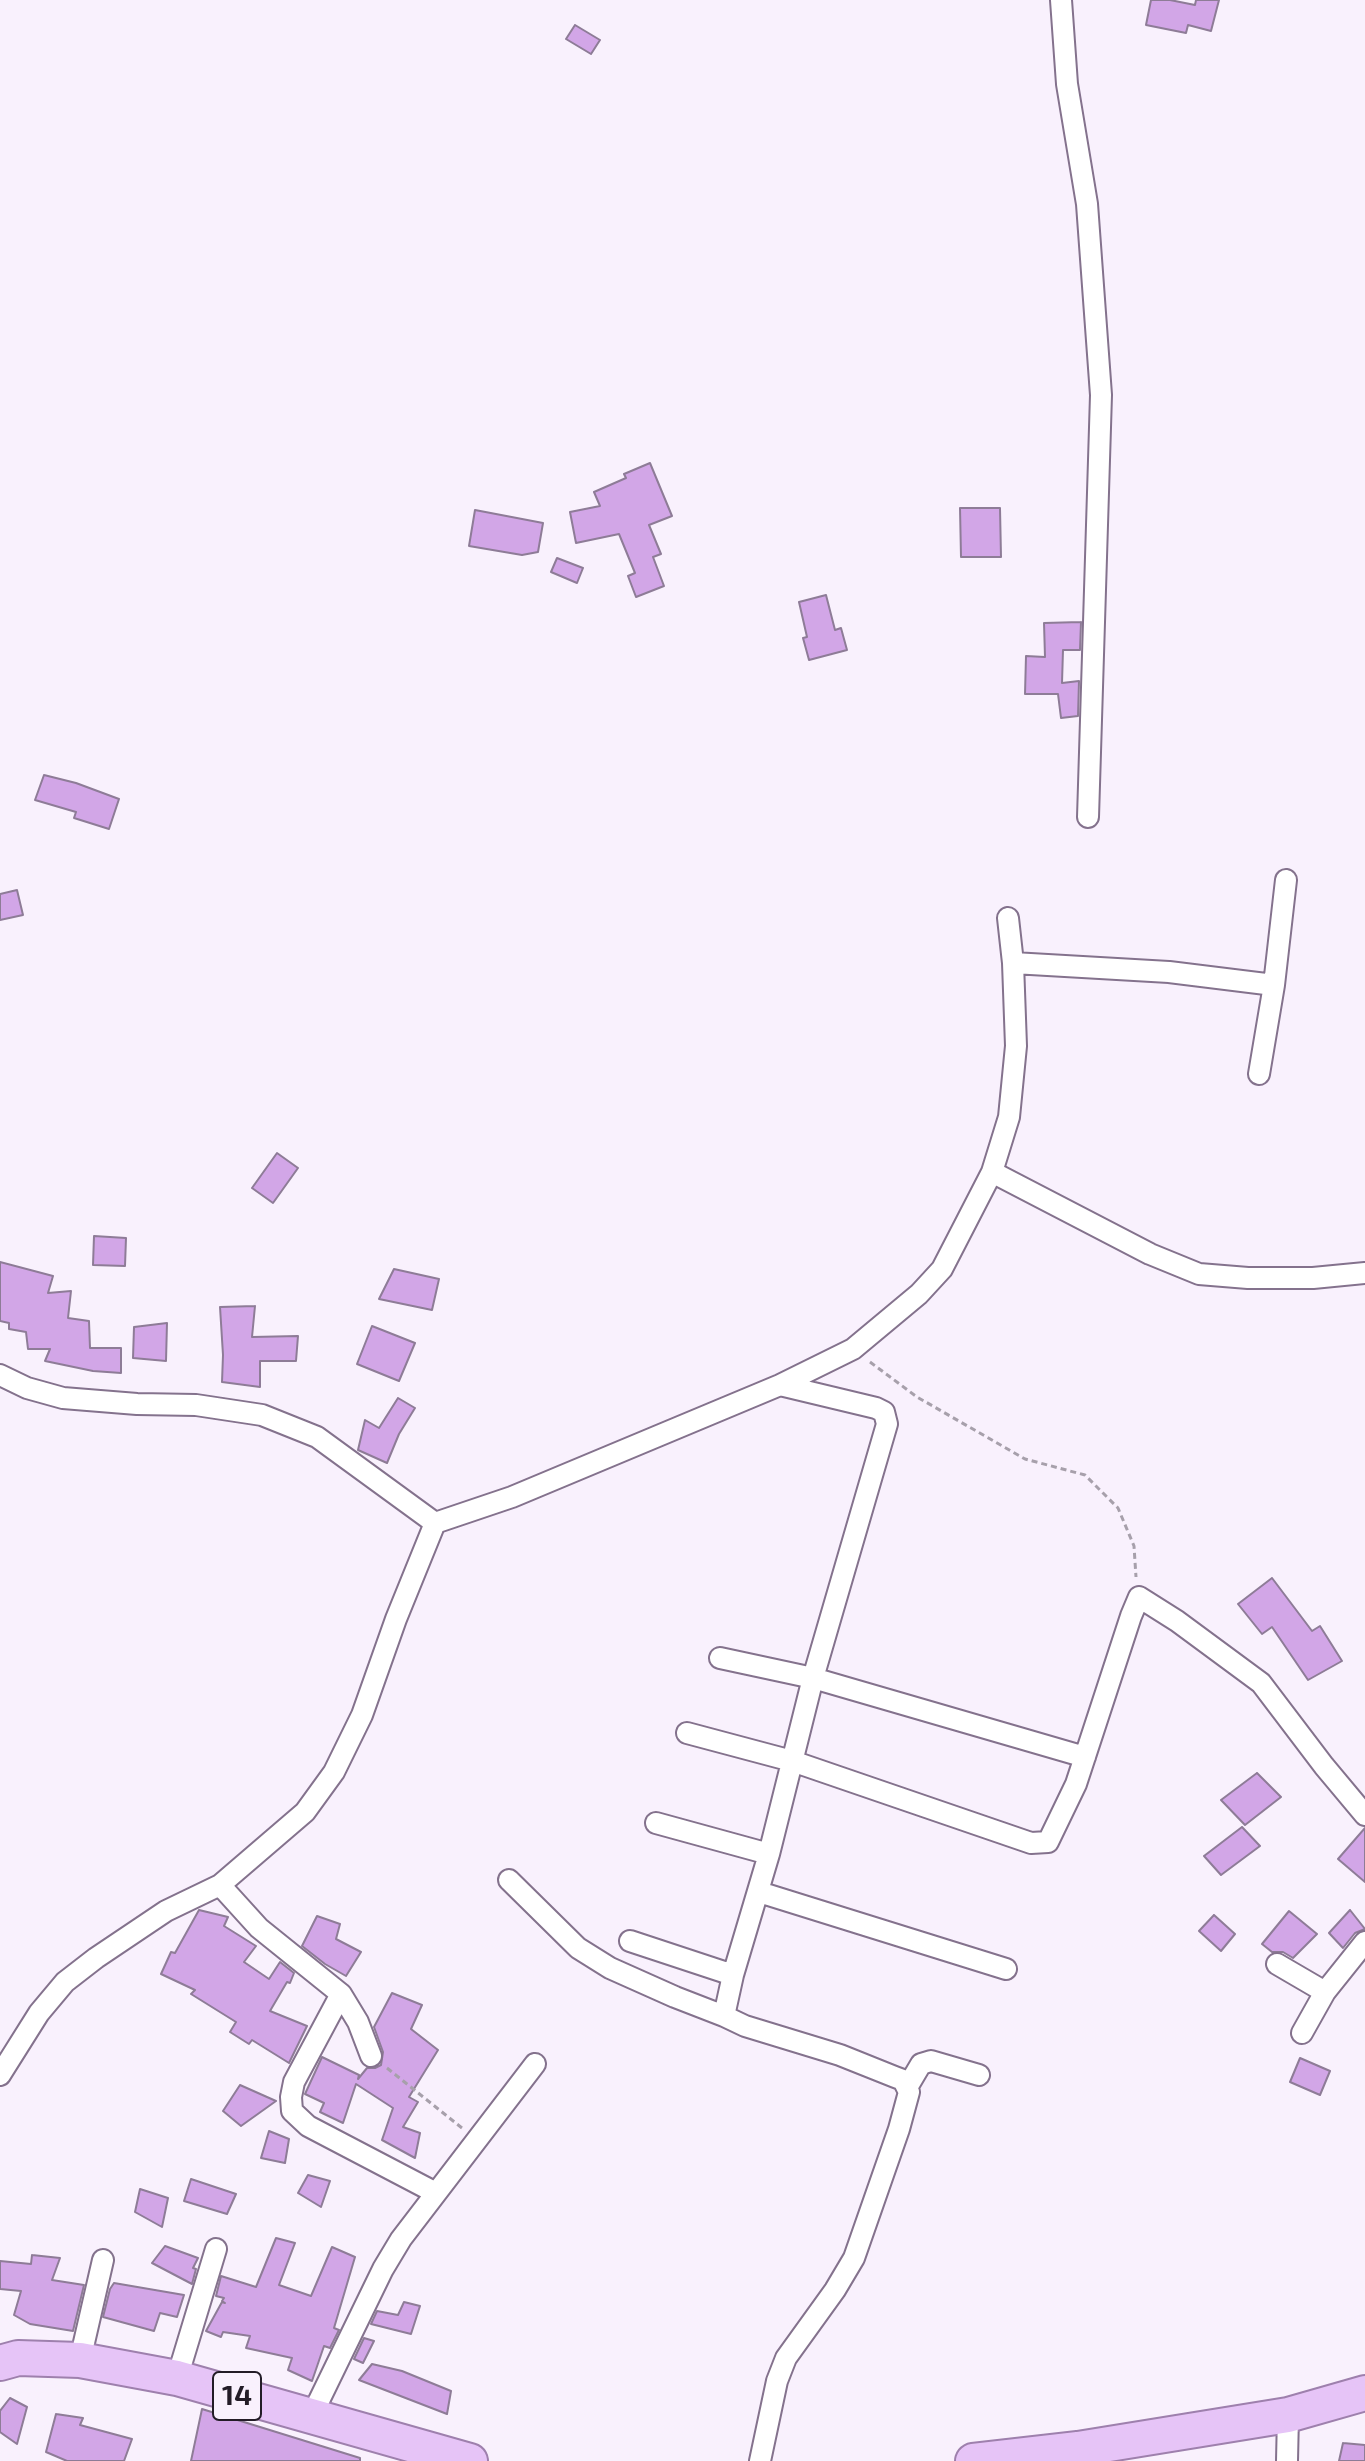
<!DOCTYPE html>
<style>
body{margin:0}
canvas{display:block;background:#f9f1fd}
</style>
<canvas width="1365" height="2461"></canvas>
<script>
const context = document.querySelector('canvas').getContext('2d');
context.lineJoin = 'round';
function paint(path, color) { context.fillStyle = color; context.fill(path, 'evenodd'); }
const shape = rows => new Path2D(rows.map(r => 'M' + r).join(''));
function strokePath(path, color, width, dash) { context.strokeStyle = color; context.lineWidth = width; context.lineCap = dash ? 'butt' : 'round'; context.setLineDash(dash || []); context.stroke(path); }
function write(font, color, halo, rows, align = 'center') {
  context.font = font + ' "Exo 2",sans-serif'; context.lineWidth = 7; context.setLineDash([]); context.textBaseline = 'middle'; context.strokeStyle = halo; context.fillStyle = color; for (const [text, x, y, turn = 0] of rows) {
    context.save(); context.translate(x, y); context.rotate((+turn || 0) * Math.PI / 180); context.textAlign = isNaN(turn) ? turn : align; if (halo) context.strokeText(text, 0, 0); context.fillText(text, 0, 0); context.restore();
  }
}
const building = shape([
 [1151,0,1170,0,1195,5,1196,0,1219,0,1211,31,1188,25,1186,33,1146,25,1151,0],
 [575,25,600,40,591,54,566,39,575,25],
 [650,463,672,516,649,525,661,554,653,557,664,586,636,597,628,576,635,573,619,534,576,543,570,512,600,506,594,492,626,478,624,474,650,463],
 [960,508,1000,508,1001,557,961,557,960,508],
 [475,510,543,523,538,552,522,555,469,546,475,510],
 [557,558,583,568,577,583,551,572,557,558],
 [826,595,835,630,841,628,847,650,809,660,803,638,807,637,799,602,826,595],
 [1081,622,1080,650,1063,650,1062,683,1079,681,1078,716,1061,718,1058,694,1025,694,1026,656,1045,657,1044,623,1081,622],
 [44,775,76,783,119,799,109,829,74,818,76,812,35,800,44,775],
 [17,890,23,915,0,920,0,894,17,890],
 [277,1153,298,1168,273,1203,252,1188,277,1153],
 [94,1236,126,1238,125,1266,93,1265,94,1236],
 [0,1262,53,1276,48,1293,71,1291,68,1318,89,1321,90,1348,121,1348,121,1373,93,1371,45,1361,50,1349,28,1349,26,1332,9,1329,9,1323,0,1321,0,1262],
 [394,1269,439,1279,432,1310,379,1299,394,1269],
 [255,1306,252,1337,298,1336,296,1361,260,1361,260,1387,222,1382,223,1355,220,1307,255,1306],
 [167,1323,166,1361,133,1358,134,1327,167,1323],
 [372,1326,415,1343,399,1381,357,1364,372,1326],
 [398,1398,415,1408,399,1434,387,1463,358,1450,365,1420,379,1428,398,1398],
 [1272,1578,1312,1631,1320,1626,1342,1661,1308,1680,1272,1627,1262,1634,1238,1604,1272,1578],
 [1257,1773,1281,1797,1245,1825,1221,1800,1257,1773],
 [1242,1827,1260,1846,1221,1875,1204,1856,1242,1827],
 [1365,1828,1365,1882,1338,1859,1365,1828],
 [199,1910,228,1917,224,1926,256,1946,244,1962,269,1979,280,1962,294,1973,290,1983,287,1982,270,2011,307,2026,289,2063,252,2040,249,2044,230,2032,236,2022,191,1994,195,1990,161,1974,171,1952,175,1953,199,1910],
 [1350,1910,1365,1929,1355,1933,1343,1948,1329,1933,1350,1910],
 [1289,1911,1317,1934,1293,1958,1283,1952,1272,1952,1262,1944,1289,1911],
 [1214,1915,1235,1934,1221,1951,1199,1931,1214,1915],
 [317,1916,340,1924,336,1939,361,1952,346,1976,325,1964,302,1946,317,1916],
 [392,1993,422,2005,411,2029,438,2050,409,2097,418,2102,403,2127,420,2133,415,2158,382,2140,393,2108,356,2084,343,2123,320,2112,324,2103,305,2094,322,2057,359,2075,358,2079,367,2068,375,2068,381,2065,383,2052,374,2027,392,1993],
 [1300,2058,1330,2071,1320,2095,1290,2082,1300,2058],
 [240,2085,276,2101,241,2126,223,2111,240,2085],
 [269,2131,289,2139,285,2163,261,2158,269,2131],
 [308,2175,330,2181,321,2207,298,2193,308,2175],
 [191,2179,236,2194,227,2214,184,2201,191,2179],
 [140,2189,168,2198,162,2227,135,2212,140,2189],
 [276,2238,295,2243,279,2285,311,2296,332,2247,355,2257,334,2328,339,2330,330,2348,324,2346,312,2381,288,2370,292,2358,246,2348,250,2336,223,2332,221,2337,206,2331,222,2302,225,2303,222,2301,224,2298,216,2296,221,2276,256,2287,276,2238],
 [165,2246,198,2258,193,2268,196,2269,192,2284,152,2263,165,2246],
 [32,2255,60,2258,52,2280,84,2285,73,2331,30,2324,14,2315,21,2291,0,2289,0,2261,31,2264,32,2255],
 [114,2283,184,2295,177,2317,160,2313,154,2331,103,2317,110,2289,114,2283],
 [404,2302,420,2306,411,2334,371,2324,377,2311,398,2315,404,2302],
 [364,2338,374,2341,363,2363,354,2359,364,2338],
 [372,2364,402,2371,451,2391,447,2414,359,2380,372,2364],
 [10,2398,27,2407,17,2444,0,2432,0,2411,10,2398],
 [202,2409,360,2458,360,2461,191,2461,202,2409],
 [56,2414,83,2418,80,2425,132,2439,124,2461,67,2461,46,2452,56,2414],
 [1343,2443,1365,2445,1365,2461,1339,2461,1343,2443]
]);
paint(building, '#d2a6e7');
strokePath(building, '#8e7c97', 2);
const minor = shape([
 [1061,0,1067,84,1087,204,1101,395,1088,817],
 [1008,918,1013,963,1016,1046,1009,1117,992,1172,1150,1254,1199,1274,1248,1278,1313,1278,1365,1273],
 [1013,963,1169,972,1274,985],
 [1259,1074,1274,985,1286,880],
 [0,1375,27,1388,63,1398,137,1404,196,1405,262,1415,317,1437,435,1523,396,1619,362,1715,334,1772,305,1812,220,1885,166,1911,96,1958,65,1982,39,2013,0,2075],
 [435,1523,512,1497,780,1385,853,1349,919,1294,942,1269,992,1172],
 [720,1658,813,1678,1085,1757],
 [687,1733,792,1761,1031,1843,1048,1842,1076,1784,1131,1616,1139,1597,1177,1621,1261,1683,1324,1766,1365,1815],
 [656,1823,769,1854],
 [509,1880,578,1948,610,1968,675,1997,724,2016],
 [220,1885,259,1928,341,1994,358,2022,371,2056],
 [759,1892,1006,1969],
 [630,1941,733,1975],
 [1277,1964,1325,1992],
 [341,1994,294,2082,291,2097,292,2111,308,2126,436,2193],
 [1302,2033,1325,1992,1365,1942],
 [908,2086,921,2064,931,2061,979,2075],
 [80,2360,103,2260],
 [177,2378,216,2249],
 [311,2417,383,2269,401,2239,535,2064],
 [760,2461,777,2381,786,2358,835,2290,854,2258,899,2129,909,2092,903,2080,895,2077,840,2055,745,2026,724,2016,733,1975,769,1854,813,1678,887,1424,884,1412,876,1408,780,1385],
 [1287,2461,1288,2415]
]);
const trunk = shape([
 [0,2363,18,2358,80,2360,177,2378,470,2461],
 [973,2461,1078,2449,1288,2415,1365,2393]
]);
strokePath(minor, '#84728d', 24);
strokePath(trunk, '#9e80ad', 38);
strokePath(shape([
 [870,1362,917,1397,1025,1459,1085,1475,1118,1508,1134,1546,1136,1577],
 [387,2068,462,2128]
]), '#a7a0ab', 3, [6, 4]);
strokePath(minor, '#fff', 20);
strokePath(trunk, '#e6c4f7', 34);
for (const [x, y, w] of [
 [237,2396,48]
]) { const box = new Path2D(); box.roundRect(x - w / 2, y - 24, w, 48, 6); context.fillStyle = '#f9f1fd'; context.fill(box); strokePath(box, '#231c27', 2); }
write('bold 28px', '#231c27', null, [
 ["14",237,2396]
]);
</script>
